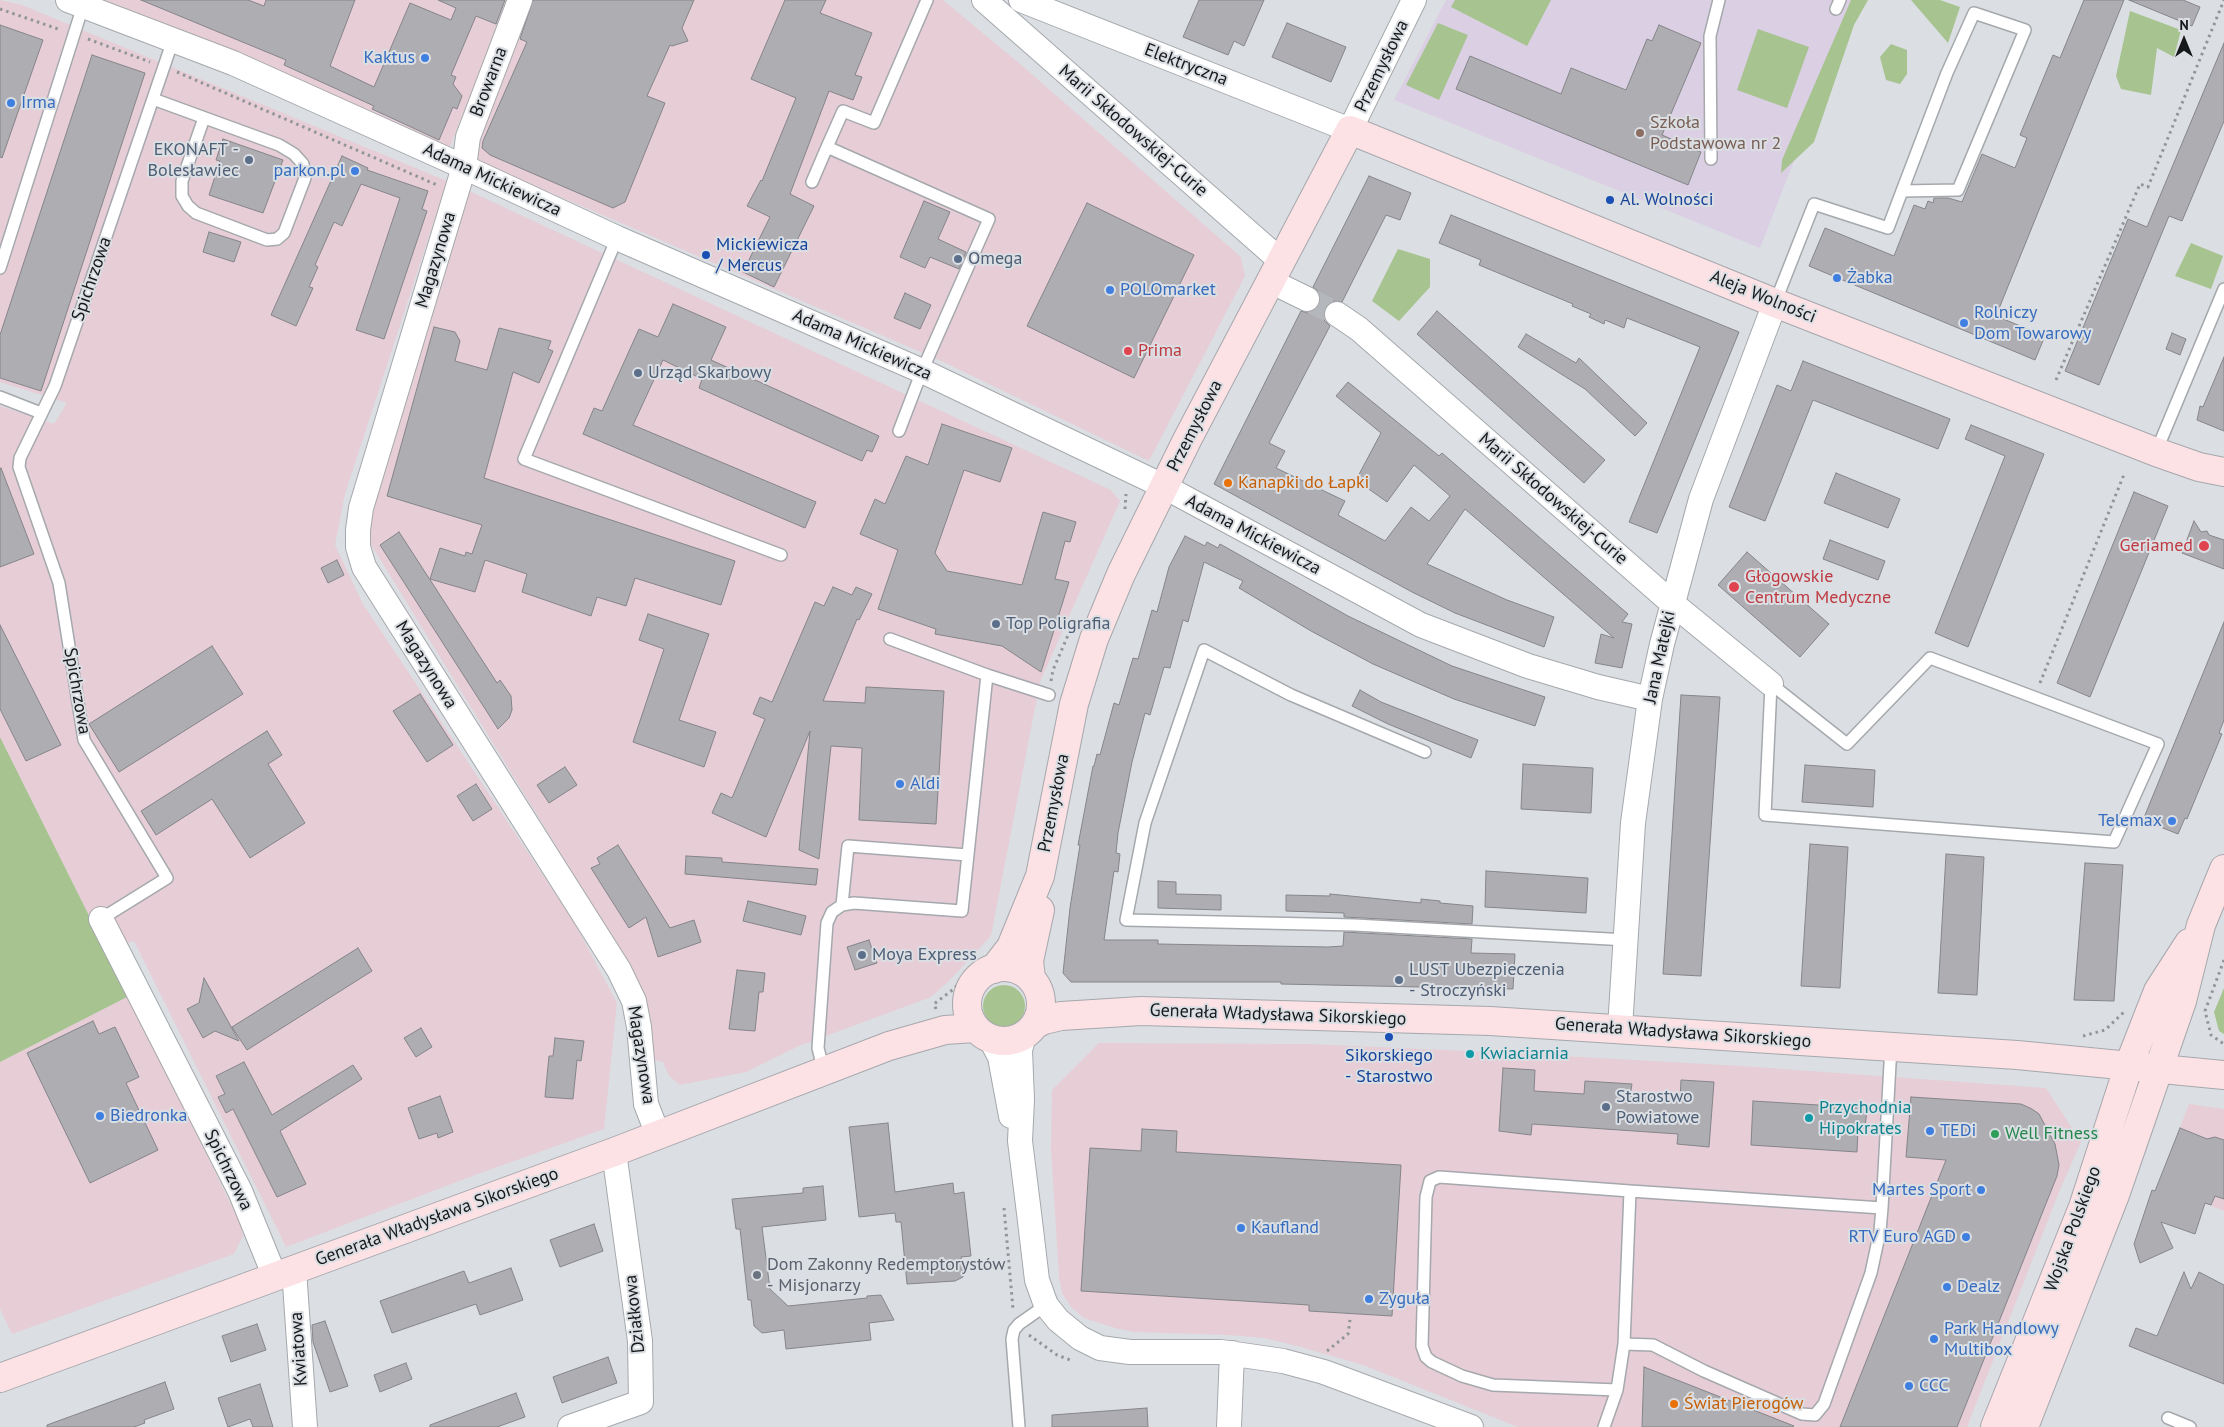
<!DOCTYPE html>
<meta charset="utf-8">
<style>
body{margin:0}
#map{position:relative;width:2224px;height:1427px;overflow:hidden;background:#dbdfe3;font-family:"PT Sans",sans-serif}
canvas{display:block}
.north{position:absolute;left:2159px;top:15px;width:50px;height:50px;-webkit-text-stroke:4px #dbdfe3;paint-order:stroke;rotate:0deg;font-size:14px;font-weight:700;line-height:20px;text-align:center;color:#17181a}
.north::after{content:'';display:block;margin:auto;width:18px;height:22px;background:#17181a;clip-path:polygon(50% 0,100% 100%,50% 72%,0 100%)}
</style>
<div id="map">
<canvas width="2224" height="1427"></canvas>
<div class="north">N</div>
</div>
<script>
const context = document.querySelector('canvas').getContext('2d');
context.lineJoin = 'round';
function paint(path, color) { context.fillStyle = color; context.fill(path, 'evenodd'); }
const shape = rows => new Path2D(rows.map(r => 'M' + r).join(''));
function strokePath(path, color, width, dash) { context.strokeStyle = color; context.lineWidth = width; context.lineCap = dash ? 'butt' : 'round'; context.setLineDash(dash || []); context.stroke(path); }
function write(font, color, halo, rows, align = 'center') {
  context.font = font + ' "PT Sans",sans-serif'; context.lineWidth = 4; context.setLineDash([]); context.textBaseline = 'middle'; context.strokeStyle = halo; context.fillStyle = color; for (const [text, x, y, turn = 0] of rows) {
    context.save(); context.translate(x, y); context.rotate((+turn || 0) * Math.PI / 180); context.textAlign = isNaN(turn) ? turn : align; if (halo) context.strokeText(text, 0, 0); context.fillText(text, 0, 0); context.restore();
  }
}
paint(shape([
 [0,0,22,5,447,181,345,494,335,545,363,604,574,922,617,1003,604,1129,475,1175,286,1247,134,941,106,950,0,737,0,406,54,424,67,403,0,382],
 [101,0,508,0,449,149,230,50],
 [530,0,943,0,1019,63,1241,257,1245,276,1149,461,939,360,477,161,475,140],
 [467,190,1111,490,1120,501,1040,682,991,936,948,982,931,997,799,1046,746,1072,680,1085,669,1076,663,1062,652,1059,651,1019,633,971,367,538,369,506],
 [129,996,241,1225,243,1236,234,1254,12,1334,0,1309,0,1062],
 [1099,1043,1309,1044,1491,1052,1741,1066,2046,1088,2081,1142,2059,1192,1967,1427,1518,1427,1363,1365,1297,1346,1264,1338,1228,1335,1134,1332,1115,1328,1084,1318,1071,1307,1062,1293,1059,1277,1051,1149,1052,1090],
 [2189,1104,2224,1109,2224,1211,2158,1185]
]), '#e6cdd6');
paint(shape([
 [1446,0,1857,0,1760,248,1394,100]
]), '#dbcfe3');
paint(shape([
 [1455,0,1551,0,1527,46,1451,7],
 [1851,0,1868,0,1854,25,1814,142,1781,173,1782,160],
 [1911,0,1940,0,1960,7,1948,43],
 [2130,11,2181,30,2174,57,2157,48,2151,95,2121,89,2116,76],
 [1438,23,1468,35,1439,100,1406,85],
 [1758,29,1809,47,1787,108,1737,90],
 [1891,44,1907,50,1907,74,1900,84,1886,80,1880,57],
 [2191,243,2223,256,2211,289,2175,276],
 [1398,249,1430,259,1430,287,1399,321,1372,301],
 [0,737,129,996,0,1062],
 '983 1006a21 21 0 1 1 42 0a21 21 0 1 1-42 0Z',
 [2224,988,2224,1034,2219,1031,2214,1012]
]), '#a7c390');
const building = shape([
 [141,0,248,0,264,6,266,0,355,0,330,66,374,87,410,3,451,20,456,8,438,0,505,0,496,24,476,16,451,75,456,77,453,84,462,96,457,109,453,107,439,140,372,109,374,106,284,65,286,60,141,0],
 [533,0,694,0,682,28,688,41,672,46,670,45,647,96,665,103,625,202,613,208,490,155,482,148,483,141,527,42,520,39,533,0],
 [785,0,826,0,820,13,872,33,855,75,862,77,853,100,829,91,790,194,814,206,774,287,743,272,770,217,747,206,761,180,762,181,796,98,751,79,785,0],
 [1199,0,1264,0,1244,46,1234,41,1228,55,1183,37,1199,0],
 [2084,0,2124,0,1996,316,2045,336,2035,360,1809,266,1825,228,1894,256,1914,205,1925,209,1928,201,1933,203,1934,198,1948,198,1962,202,1982,154,2015,168,2027,138,2020,135,2053,55,2060,58,2084,0],
 [2129,0,2183,0,2200,7,2192,26,2129,0],
 [1287,23,1346,47,1331,82,1272,57,1287,23],
 [0,25,43,40,2,158,0,157,0,25],
 [1659,25,1701,43,1662,135,1701,152,1688,185,1456,89,1470,56,1561,94,1571,68,1626,90,1647,39,1652,41,1659,25],
 [2224,43,2224,121,2182,221,2169,216,2099,385,2065,371,2128,219,2147,227,2224,43],
 [92,55,145,73,41,391,0,378,0,335,92,55],
 [223,139,283,160,263,213,209,195,220,161,216,160,223,139],
 [342,156,368,168,367,170,428,191,422,209,427,211,384,339,356,330,400,198,361,184,342,226,334,222,315,265,318,267,309,287,313,288,296,326,271,315,342,156],
 [1369,176,1411,193,1400,220,1386,215,1342,302,1332,301,1325,307,1323,313,1324,320,1330,326,1269,443,1285,451,1276,468,1345,501,1338,515,1385,541,1411,507,1429,521,1450,496,1414,465,1387,502,1356,480,1381,433,1336,396,1348,382,1439,456,1442,453,1628,614,1622,622,1632,624,1622,668,1595,663,1601,634,1614,638,1465,509,1427,564,1507,600,1554,617,1544,647,1455,613,1412,592,1214,484,1301,311,1308,313,1314,311,1319,305,1321,298,1318,291,1313,287,1369,176],
 [924,201,950,212,938,239,966,252,959,269,930,257,925,268,900,257,924,201],
 [1087,203,1194,255,1134,378,1027,326,1087,203],
 [1451,215,1739,332,1657,533,1629,522,1700,347,1627,318,1624,328,1605,320,1604,324,1589,317,1591,314,1572,306,1573,304,1479,265,1481,260,1439,243,1451,215],
 [209,232,241,242,234,262,203,252,209,232],
 [905,293,931,305,920,329,894,318,905,293],
 [673,304,726,327,711,360,879,436,872,452,867,450,862,461,699,388,702,379,663,360,633,425,816,502,805,528,583,434,594,408,602,411,639,329,658,337,673,304],
 [1437,311,1605,460,1584,483,1417,334,1437,311],
 [434,327,455,332,460,341,455,361,487,370,499,328,551,341,548,349,553,351,539,383,513,372,484,478,735,561,721,605,635,578,626,606,597,597,591,616,522,592,527,574,485,560,475,592,430,579,440,548,465,556,466,552,472,554,482,525,387,496,434,327],
 [2172,333,2186,339,2180,355,2166,349,2172,333],
 [1526,334,1576,363,1579,358,1647,423,1635,436,1585,389,1518,347,1526,334],
 [2224,357,2224,431,2197,420,2200,406,2203,407,2224,357],
 [1803,361,1950,419,1938,449,1813,400,1765,521,1729,507,1777,385,1791,391,1803,361],
 [942,424,1012,448,1000,482,964,470,935,553,947,571,1022,585,1043,512,1076,522,1070,542,1065,541,1055,579,1069,582,1041,672,1002,646,935,634,936,629,878,609,898,550,860,534,875,499,885,504,906,456,928,465,942,424],
 [1971,425,2044,454,1968,647,1935,633,2005,456,1965,439,1971,425],
 [1,468,34,554,0,567,0,469,1,468],
 [1836,473,1900,499,1888,528,1824,503,1836,473],
 [2134,492,2168,506,2090,697,2057,683,2134,492],
 [2194,521,2201,532,2207,531,2209,535,2224,540,2224,569,2182,553,2194,521],
 [399,532,497,683,500,680,511,696,512,710,509,718,498,729,380,545,399,532],
 [1185,536,1205,546,1207,542,1218,548,1220,544,1348,616,1452,666,1545,697,1535,726,1454,699,1373,664,1311,631,1239,588,1243,581,1204,562,1188,622,1183,620,1170,668,1164,667,1150,715,1145,713,1132,762,1118,833,1116,853,1120,854,1118,872,1114,871,1104,940,1158,940,1158,944,1328,947,1343,946,1344,932,1472,939,1471,953,1515,954,1513,989,1281,984,1281,982,1071,982,1063,973,1070,908,1080,845,1078,845,1093,766,1094,766,1097,754,1100,755,1114,703,1119,705,1133,658,1138,659,1152,610,1157,612,1169,567,1185,536],
 [1830,540,1885,561,1878,580,1823,559,1830,540],
 [1747,552,1829,624,1800,657,1718,585,1747,552],
 [337,560,344,575,328,583,321,568,337,560],
 [833,587,852,595,856,587,872,594,859,620,857,619,823,701,865,703,866,687,944,691,936,824,859,820,862,748,831,746,819,859,799,850,810,731,766,837,712,813,721,793,732,798,765,719,753,714,760,697,772,702,815,602,824,606,833,587],
 [648,614,709,634,679,720,716,732,704,767,633,742,664,649,639,640,648,614],
 [2224,622,2224,720,2219,733,2222,734,2187,819,2185,818,2178,834,2143,820,2224,622],
 [0,625,61,745,26,761,0,709,0,625],
 [212,646,243,694,119,772,89,724,212,646],
 [1360,690,1381,702,1478,740,1471,758,1388,724,1352,706,1360,690],
 [420,694,453,745,427,762,393,711,420,694],
 [1681,695,1720,697,1701,976,1663,974,1681,695],
 [267,731,282,755,268,764,305,823,250,858,212,799,156,835,141,811,267,731],
 [1523,764,1593,768,1591,813,1521,809,1523,764],
 [1805,765,1875,770,1873,807,1802,802,1805,765],
 [565,767,577,785,549,803,537,785,565,767],
 [476,784,492,809,473,821,457,796,476,784],
 [1810,844,1848,847,1840,988,1801,986,1810,844],
 [618,845,670,928,694,920,701,942,658,957,646,917,629,928,591,868,600,864,597,858,618,845],
 [1946,854,1984,857,1977,995,1938,993,1946,854],
 [686,856,722,858,722,862,818,869,816,885,685,874,686,856],
 [2085,863,2123,865,2114,1001,2074,1000,2085,863],
 [1486,871,1588,878,1586,913,1485,907,1486,871],
 [1158,881,1176,882,1176,894,1221,895,1221,910,1158,908,1158,881],
 [1330,894,1421,903,1421,899,1440,901,1440,903,1473,906,1472,924,1344,917,1344,913,1286,911,1286,895,1330,896,1330,894],
 [748,901,806,916,801,935,743,921,748,901],
 [869,940,877,963,855,970,847,947,869,940],
 [358,948,372,971,247,1050,232,1027,358,948],
 [737,970,765,973,763,992,759,992,755,1031,729,1029,737,970],
 [204,978,239,1041,215,1031,203,1038,187,1009,199,1003,204,978],
 [93,1021,99,1034,115,1027,139,1077,126,1083,158,1150,90,1183,27,1053,93,1021],
 [421,1028,432,1047,416,1057,404,1038,421,1028],
 [555,1038,584,1041,581,1061,577,1060,573,1099,545,1097,549,1056,553,1056,555,1038],
 [244,1062,272,1115,353,1065,362,1079,280,1131,306,1184,277,1197,233,1109,226,1113,218,1097,225,1094,216,1076,244,1062],
 [1503,1068,1535,1070,1534,1091,1584,1094,1585,1081,1632,1084,1630,1096,1680,1100,1681,1080,1714,1082,1709,1147,1677,1144,1678,1134,1532,1124,1531,1135,1499,1131,1503,1068],
 [440,1096,453,1132,438,1138,437,1133,419,1139,408,1108,440,1096],
 [1911,1097,2021,1104,2032,1109,2039,1114,2055,1144,2059,1165,2057,1176,1957,1427,1840,1427,1946,1160,1906,1157,1911,1097],
 [1753,1101,1867,1108,1865,1128,1858,1128,1857,1152,1751,1145,1753,1101],
 [888,1123,895,1192,953,1183,954,1194,964,1192,971,1256,961,1257,963,1277,955,1281,907,1284,901,1222,896,1222,895,1213,859,1217,849,1127,888,1123],
 [2180,1128,2207,1139,2215,1137,2224,1140,2224,1199,2215,1196,2211,1205,2205,1203,2195,1234,2161,1222,2173,1248,2140,1263,2134,1244,2152,1190,2155,1191,2180,1128],
 [1142,1129,1177,1131,1176,1152,1401,1165,1392,1316,1309,1311,1309,1305,1081,1291,1090,1148,1141,1151,1142,1129],
 [823,1186,826,1220,762,1227,770,1289,788,1306,867,1298,867,1296,881,1295,894,1320,869,1323,871,1340,786,1349,784,1330,762,1333,754,1326,751,1300,748,1300,740,1229,736,1229,732,1199,803,1193,803,1188,823,1186],
 [594,1224,603,1251,560,1267,550,1240,594,1224],
 [511,1268,523,1300,480,1315,476,1304,392,1333,380,1301,464,1271,469,1283,511,1268],
 [2184,1272,2191,1289,2199,1272,2224,1285,2224,1384,2129,1346,2136,1328,2157,1336,2184,1272],
 [325,1321,348,1386,330,1392,313,1342,312,1325,325,1321],
 [257,1324,266,1350,231,1362,222,1336,257,1324],
 [608,1357,617,1383,562,1403,553,1377,608,1357],
 [406,1363,412,1379,380,1392,374,1375,406,1363],
 [1644,1367,1794,1426,1793,1427,1642,1427,1644,1367],
 [165,1382,174,1409,144,1420,145,1423,134,1427,47,1427,47,1425,165,1382],
 [260,1384,273,1427,253,1427,250,1419,228,1427,218,1398,260,1384],
 [516,1393,525,1417,497,1427,430,1427,430,1425,516,1393],
 [1147,1408,1148,1427,1052,1427,1052,1415,1147,1408]
]);
paint(building, '#adadb2');
strokePath(building, '#85858a', 1);
strokePath(shape([
 [1307,299,1337,314]
]), '#b4b7bb', 24, [24, 12]);
const lane = shape([
 [1836,9,1840,0],
 [153,99,279,145,294,154,303,164,305,178,284,233,277,239,267,240,196,213,188,206,182,196,182,181,204,118],
 [827,147,843,111,874,123,927,0],
 [1711,159,1710,36,1719,0],
 [812,182,827,147,989,219,922,371,899,431],
 [617,238,524,459,781,555],
 [0,268,83,6],
 [1775,303,1814,204,1888,228,1902,191,1947,73,1974,13,2025,30,1958,190,1902,191],
 [0,397,41,413],
 [2156,452,2224,289],
 [1930,658,2158,744,2114,842,1765,815,1771,684,1847,744,1930,658],
 [987,675,1049,695],
 [1425,752,1291,695,1204,650,1145,823,1126,920,1355,925,1627,940],
 [842,905,848,846,968,855],
 [101,919,167,878,84,740,59,583,19,467,20,458,55,386,173,40],
 [824,1072,818,1048,827,923,832,912,842,905,854,903,962,911,987,675,890,639],
 [1882,1208,1891,1046],
 [1624,1344,1653,1345,1704,1371,1802,1414,1815,1415,1824,1404,1871,1273,1880,1231,1882,1208,1630,1191],
 [2168,1418,2190,1427],
 [1019,1427,1012,1339,1014,1330,1019,1324,1046,1305],
 [1604,1427,1617,1390,1624,1344,1630,1191,1439,1177,1430,1181,1426,1197,1422,1346,1426,1357,1432,1362,1462,1376,1493,1385,1617,1390]
]);
const street = shape([
 [68,0,233,63,464,167,617,238,922,371,1163,486,1421,625,1528,666,1598,687,1650,699],
 [520,0,468,137,464,167,361,508,358,530,358,547,364,567,619,970,634,1001,639,1027,646,1104,658,1135],
 [984,0,1281,261],
 [1021,0,1350,130,1414,0],
 [1270,281,1307,299],
 [1337,314,1359,329,1672,603,1771,684],
 [101,919,240,1191,275,1277],
 [1620,1028,1633,823,1650,699,1662,644,1701,499,1775,303],
 [1024,1036,1020,1050,1022,1100,1020,1141,1029,1213,1037,1280,1046,1305,1058,1320,1080,1338,1100,1348,1130,1352,1221,1352,1283,1361,1324,1372,1471,1427],
 [991,1040,1000,1057,1011,1116],
 [294,1270,305,1427],
 [570,1427,641,1402,640,1341,614,1152],
 [1229,1427,1232,1353]
]);
const secondary = shape([
 '967 1004a37 37 0 1 1 74 0a37 37 0 1 1-74 0Z',
 [994,969,1011,947,1040,876,1074,704,1094,639,1121,574,1187,440,1350,130,1775,303,2156,452,2199,467,2224,472],
 [1031,978,1029,961,1040,910],
 [1036,1024,1044,1020,1061,1016,1141,1011,1490,1021,2017,1055,2224,1075],
 [0,1378,614,1152,889,1046,945,1030,975,1028],
 [1995,1427,2083,1207,2129,1065,2158,991,2189,943],
 [2024,1427,2115,1195,2182,1001,2201,925,2224,869]
]);
strokePath(lane, '#a5a8ac', 14);
strokePath(street, '#a5a8ac', 26);
strokePath(secondary, '#a5a8ac', 30);
strokePath(shape([
 [0,9,61,30],
 [88,39,150,62],
 [177,72,437,185],
 [2056,380,2140,184,2148,187,2224,0],
 [1125,509,1126,494],
 [1051,681,1053,670,1069,633],
 [2040,683,2125,472],
 [2224,960,2205,1011,2211,1035,2224,1044],
 [936,1009,934,1004,955,988,972,967],
 [2083,1036,2105,1030,2124,1012],
 [1004,1208,1013,1309],
 [1029,1335,1057,1355,1073,1361],
 [1327,1351,1348,1334,1350,1320]
]), '#929598', 3, [2.5, 4]);
strokePath(lane, '#fff', 11);
strokePath(street, '#fff', 24);
strokePath(secondary, '#fce1e5', 28);
for (const [x, y, r, color] of [
 [425,58,5,"#3f7fe0"],
 [11,103,5,"#3f7fe0"],
 [1640,133,5,"#8d6e63"],
 [249,160,5,"#5c6f8a"],
 [355,171,5,"#3f7fe0"],
 [1610,200,5,"#1a4fb4"],
 [706,255,5,"#1a4fb4"],
 [958,259,5,"#5c6f8a"],
 [1837,278,5,"#3f7fe0"],
 [1110,290,5,"#3f7fe0"],
 [1964,323,5,"#3f7fe0"],
 [1128,351,5,"#e0444e"],
 [638,373,5,"#5c6f8a"],
 [1228,483,5,"#e8710a"],
 [2204,546,6,"#e0444e"],
 [1734,587,6,"#e0444e"],
 [996,624,5,"#5c6f8a"],
 [900,784,5,"#3f7fe0"],
 [2172,821,5,"#3f7fe0"],
 [862,955,5,"#5c6f8a"],
 [1399,980,5,"#5c6f8a"],
 [1389,1037,5,"#1a4fb4"],
 [1470,1054,5,"#0f9aa8"],
 [1606,1107,5,"#5c6f8a"],
 [100,1116,5,"#3f7fe0"],
 [1809,1118,5,"#0f9aa8"],
 [1930,1131,5,"#3f7fe0"],
 [1995,1134,5,"#2e9e5b"],
 [1981,1190,5,"#3f7fe0"],
 [1241,1228,5,"#3f7fe0"],
 [1966,1237,5,"#3f7fe0"],
 [757,1275,5,"#6b7280"],
 [1947,1287,5,"#3f7fe0"],
 [1369,1299,5,"#3f7fe0"],
 [1934,1339,5,"#3f7fe0"],
 [1909,1386,5,"#3f7fe0"],
 [1674,1404,5,"#e8710a"]
]) { const dot = new Path2D(); dot.arc(x, y, r, 0, 2 * Math.PI); context.fillStyle = color; context.fill(dot); strokePath(dot, '#dbdfe3', 2); }
write('18px', '#366cbe', '#dbdfe3', [
 ["Kaktus",415,58,"right"],
 ["Irma",21,103],
 ["parkon.pl",345,171,"right"],
 ["Żabka",1847,278],
 ["POLOmarket",1120,290],
 ["Rolniczy",1974,313],
 ["Dom Towarowy",1974,334],
 ["Aldi",910,784],
 ["Telemax",2162,821,"right"],
 ["Biedronka",110,1116],
 ["TEDi",1940,1131],
 ["Martes Sport",1971,1190,"right"],
 ["Kaufland",1251,1228],
 ["RTV Euro AGD",1956,1237,"right"],
 ["Dealz",1957,1287],
 ["Zyguła",1379,1299],
 ["Park Handlowy",1944,1329],
 ["Multibox",1944,1350],
 ["CCC",1919,1386]
], 'left');
write('18px', '#17181a', '#dbdfe3', [
 ["Elektryczna",1186,65,21],
 ["Przemysłowa",1382,66,-64],
 ["Browarna",489,82,-69],
 ["Marii Skłodowskiej-Curie",1133,131,41],
 ["Adama Mickiewicza",492,180,25],
 ["Magazynowa",436,260,-73],
 ["Spichrzowa",92,279,-71],
 ["Aleja Wolności",1763,297,22],
 ["Adama Mickiewicza",862,345,24],
 ["Przemysłowa",1195,426,-63],
 ["Marii Skłodowskiej-Curie",1553,499,41],
 ["Adama Mickiewicza",1253,535,28],
 ["Jana Matejki",1660,657,-78],
 ["Magazynowa",426,665,58],
 ["Spichrzowa",77,691,80],
 ["Przemysłowa",1054,803,-79],
 ["Generała Władysława Sikorskiego",1278,1015,2],
 ["Generała Władysława Sikorskiego",1683,1033,4],
 ["Magazynowa",641,1055,81],
 ["Spichrzowa",228,1170,64],
 ["Generała Władysława Sikorskiego",437,1217,-20],
 ["Wojska Polskiego",2073,1229,-70],
 ["Działkowa",635,1314,-96],
 ["Kwiatowa",299,1349,-94]
]);
write('18px', '#785e54', '#dbdfe3', [
 ["Szkoła",1650,123],
 ["Podstawowa nr 2",1650,144]
], 'left');
write('18px', '#4e5e75', '#dbdfe3', [
 ["EKONAFT -",239,150,"right"],
 ["Bolesławiec",239,171,"right"],
 ["Omega",968,259],
 ["Urząd Skarbowy",648,373],
 ["Top Poligrafia",1006,624],
 ["Moya Express",872,955],
 ["LUST Ubezpieczenia",1409,970],
 ["- Stroczyński",1409,991],
 ["Starostwo",1616,1097],
 ["Powiatowe",1616,1118]
], 'left');
write('18px', '#164399', '#dbdfe3', [
 ["Al. Wolności",1620,200],
 ["Mickiewicza",716,245],
 ["/ Mercus",716,266],
 ["Sikorskiego",1389,1056,"center"],
 ["- Starostwo",1389,1077,"center"]
], 'left');
write('18px', '#be3a42', '#dbdfe3', [
 ["Prima",1138,351],
 ["Geriamed",2193,546,"right"],
 ["Głogowskie",1745,577],
 ["Centrum Medyczne",1745,598]
], 'left');
write('18px', '#c56008', '#dbdfe3', [
 ["Kanapki do Łapki",1238,483],
 ["Świat Pierogów",1684,1404]
], 'left');
write('18px', '#0d838f', '#dbdfe3', [
 ["Kwiaciarnia",1480,1054],
 ["Przychodnia",1819,1108],
 ["Hipokrates",1819,1129]
], 'left');
write('18px', '#27864d', '#dbdfe3', [
 ["Well Fitness",2005,1134]
], 'left');
write('18px', '#5b616d', '#dbdfe3', [
 ["Dom Zakonny Redemptorystów",767,1265],
 ["- Misjonarzy",767,1286]
], 'left');
</script>
